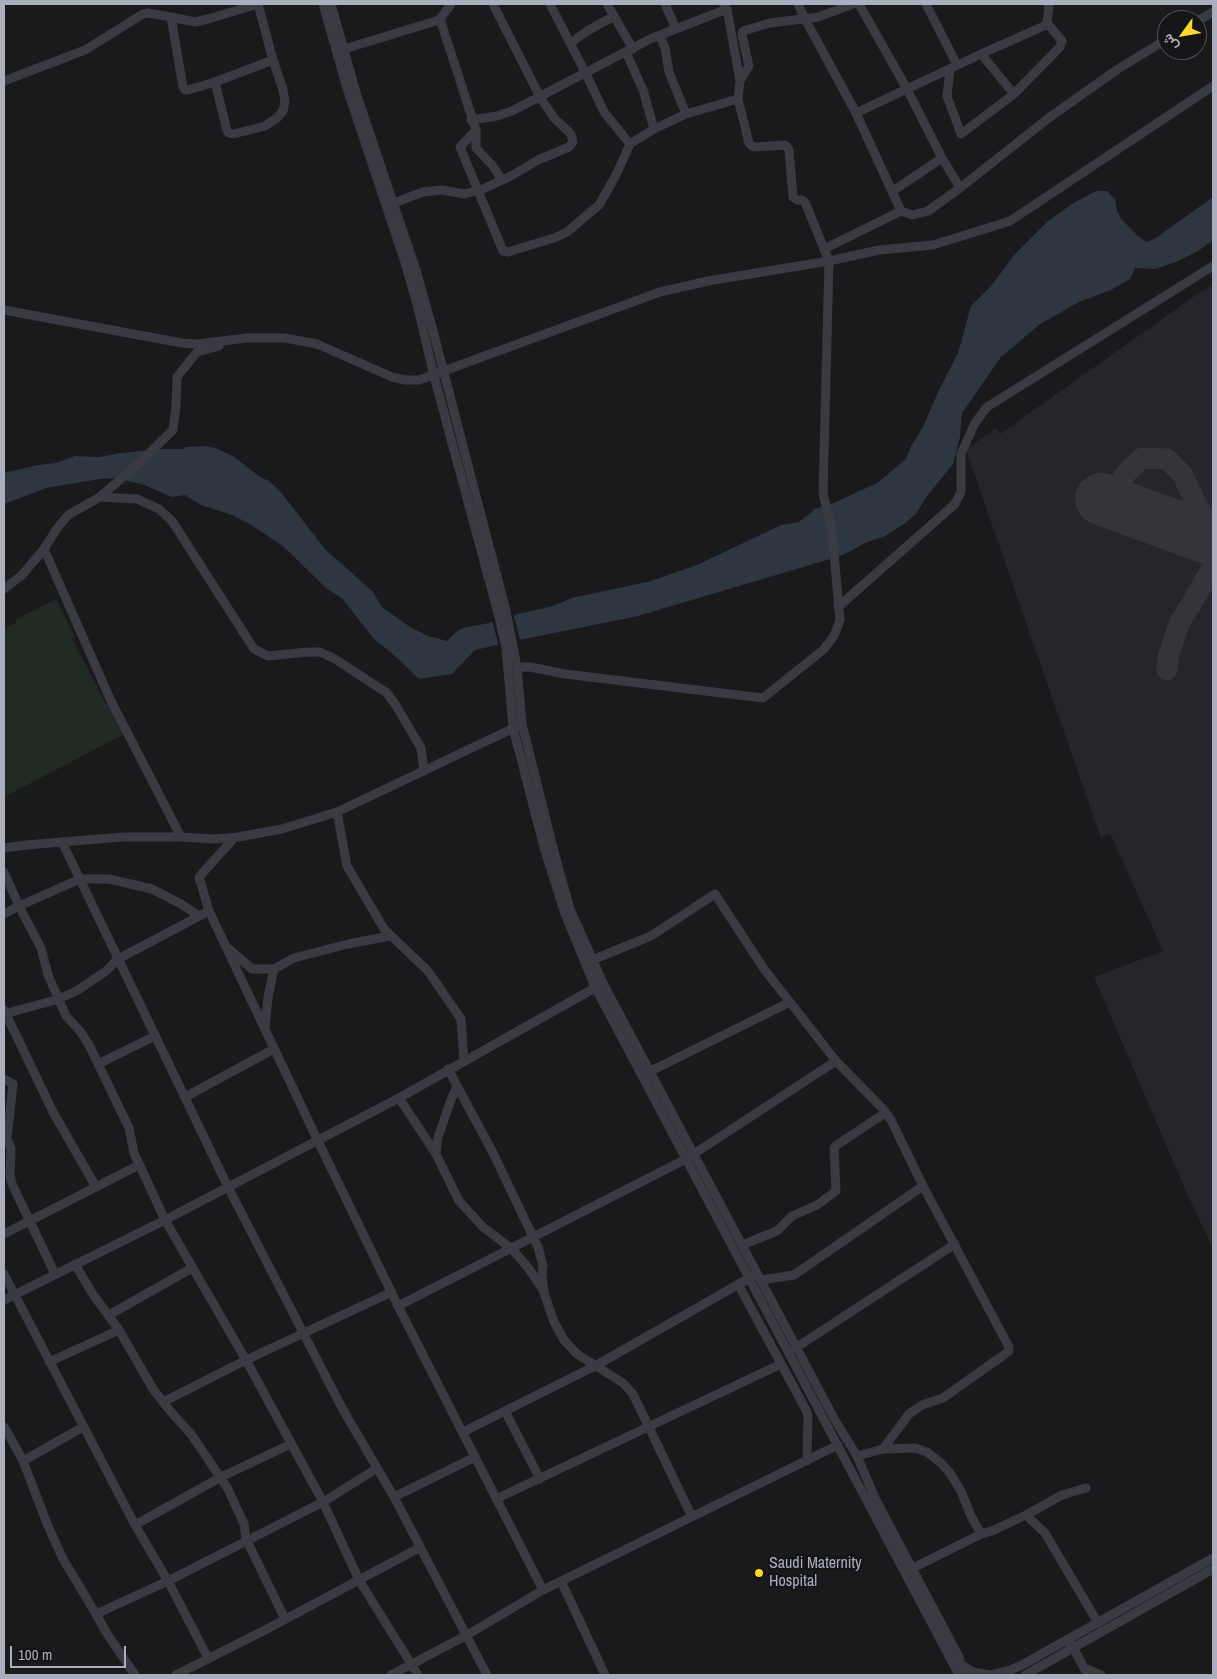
<!DOCTYPE html>
<meta charset="utf-8">
<style>
body{margin:0}
#map{position:relative;width:1217px;height:1679px;overflow:hidden;background:#1a1a1c;font-family:"Archivo Narrow",Vazirmatn,sans-serif}
canvas{display:block}
.frame{position:absolute;inset:0;border:5px solid #abaebd;pointer-events:none}
.north{position:absolute;left:1157px;top:10px;width:50px;height:50px;box-sizing:border-box;background:#151417;border:1px solid #515259;border-radius:50%;rotate:238deg;font-size:14px;font-weight:700;line-height:20px;text-align:center;color:#abaebd}
.north::after{content:'';display:block;margin:auto;width:18px;height:22px;background:#ffd82f;clip-path:polygon(50% 0,100% 100%,50% 72%,0 100%)}
.scale{position:absolute;left:10px;top:1646px;width:116px;height:22px;box-sizing:border-box;border:2px solid #abaebd;border-top:0;padding-left:6px;font-size:15px;line-height:18px;white-space:nowrap;color:#abaebd;-webkit-text-stroke:4px #151417;paint-order:stroke}
</style>
<div id="map">
<canvas width="1217" height="1679"></canvas>
<div class="frame"></div>
<div class="north">ش</div>
<div class="scale">100 m</div>
</div>
<script>
const context = document.querySelector('canvas').getContext('2d');
context.lineJoin = 'round';
function paint(path, color) { context.fillStyle = color; context.fill(path, 'evenodd'); }
const shape = rows => new Path2D(rows.map(r => 'M' + r).join(''));
function strokePath(path, color, width, dash) { context.strokeStyle = color; context.lineWidth = width; context.lineCap = dash ? 'butt' : 'round'; context.setLineDash(dash || []); context.stroke(path); }
function write(font, color, halo, rows, align = 'center') {
  context.font = font + ' "Archivo Narrow",sans-serif'; context.lineWidth = 4.5; context.setLineDash([]); context.textBaseline = 'middle'; context.strokeStyle = halo; context.fillStyle = color; for (const [text, x, y, turn = 0] of rows) {
    context.save(); context.translate(x, y); context.rotate((+turn || 0) * Math.PI / 180); context.textAlign = isNaN(turn) ? turn : align; if (halo) context.strokeText(text, 0, 0); context.fillText(text, 0, 0); context.restore();
  }
}
paint(shape([
 [1213,283,1213,1249,1185,1189,1094,977,1163,951,1110,833,1101,838,966,450,995,428,1000,434]
]), '#262529');
paint(shape([
 [56,599,75,637,72,639,106,704,108,703,124,734,4,797,4,629,16,623,15,620]
]), '#212b24');
paint(shape([
 [1096,191,1107,191,1115,200,1117,211,1121,219,1138,236,1146,242,1156,238,1213,197,1213,240,1198,251,1176,262,1155,269,1135,268,1130,279,1111,290,1081,301,1040,324,1001,357,962,413,960,437,953,464,927,496,916,514,904,524,885,536,865,543,845,554,830,559,638,616,524,639,475,650,452,674,419,679,394,655,373,638,342,598,327,589,283,546,248,523,232,515,201,505,185,495,172,497,142,484,114,478,100,479,46,488,4,504,4,473,38,465,56,463,75,456,99,457,120,453,164,449,183,449,186,447,204,446,215,448,233,456,260,477,269,481,279,490,325,549,373,592,382,607,410,627,428,636,447,641,456,632,463,628,489,623,518,614,553,606,572,598,651,581,697,565,781,525,799,522,815,509,836,502,877,483,906,459,911,446,924,425,938,392,958,353,971,306,991,286,1015,254,1048,221,1075,202]
]), '#2e3642');
paint(shape([
 [513,613,521,642,499,647,492,620]
]), '#1a1a1c');
strokePath(shape([
 [1117,504,1116,490,1126,473,1142,458,1167,459,1182,474,1196,503,1208,525,1213,530],
 [1167,670,1168,657,1179,624,1213,567]
]), '#34343a', 21);
strokePath(shape([
 [1101,499,1213,540]
]), '#34343a', 52);
strokePath(shape([
 [323,4,346,85,404,259,417,304,434,376,498,613,506,647,513,728,545,851,564,911,595,987,959,1675],
 [331,4,357,96,416,270,432,327,506,611,517,667,522,724,553,848,570,909,603,983,836,1422,857,1456,875,1498,959,1657,964,1675],
 [550,4,586,74,604,112,630,144],
 [607,4,633,49],
 [665,4,676,29],
 [798,4,805,19,856,113,901,211,912,215,928,211,960,188,1050,117,1118,69,1167,39],
 [859,4,907,89,942,158,960,188],
 [926,4,957,65],
 [171,17,183,87,185,90,188,90,215,82,273,60],
 [440,19,476,130,476,148,492,165,502,180],
 [1197,21,1213,12],
 [660,35,665,48,669,72,686,114],
 [571,43,587,31,614,16],
 [344,49,436,21,440,19,451,4],
 [626,52,643,90,654,129],
 [981,54,1044,26,1047,23,1049,4],
 [950,70,947,96,961,134,1014,94,1060,47,1062,41,1047,23],
 [4,81,85,50,143,14,148,13,171,17,195,22,208,19,258,4],
 [740,81,749,66,742,35,743,31,770,23,818,17,853,4],
 [215,82,227,131,229,133,233,134,265,126,278,117,283,111,285,101,283,90,273,60,258,4],
 [856,113,981,54,1014,94],
 [471,120,497,116,512,111,650,39,727,9],
 [476,130,460,147,503,251,508,252,554,238,567,232,599,205,616,175,630,144,654,129,686,114,738,99,740,81,727,9,724,4],
 [893,191,942,158],
 [394,203,423,192,442,190,464,194,483,189,511,176,538,160,569,147,573,142,571,134,554,118,540,97,493,4],
 [824,249,901,211],
 [4,310,182,343,197,344,247,338,285,338,317,344,392,377,405,380,419,380,660,292,708,281,829,261,879,250,933,245,1010,221,1213,86],
 [100,497,139,463,173,430,176,406,177,377,197,352,219,346],
 [44,549,111,701,181,837],
 [4,589,22,575,44,549,56,530,68,515,100,497,137,499,159,509,172,521,254,649,268,656,308,652,320,652,335,659,387,693,395,704,421,748,424,771],
 [838,607,955,504,961,492,961,454,975,423,987,407,1213,266],
 [517,667,530,667,565,674,763,698,823,650,834,636,840,620,832,531,823,493,829,261,805,202,802,200,797,200,793,197,789,150,787,147,785,145,755,147,752,146,749,143,738,99],
 [337,812,347,866,384,929,428,971,461,1019,464,1061],
 [234,838,199,877,209,911,317,1139,398,1306,543,1590],
 [62,842,228,1187,342,1408,394,1497,487,1675],
 [4,848,26,845,123,837,181,837,215,839,238,837,282,829,337,812,518,726],
 [4,872,19,906,41,948,48,975,66,1016,80,1031,89,1045,129,1128,134,1153,165,1220,246,1360,323,1502,359,1580,418,1675],
 [4,914,19,906,80,879,109,879,152,889,181,904,199,916],
 [229,949,252,969,274,969],
 [592,960,651,936,715,894,764,969,836,1061,883,1109,891,1120,923,1186,1009,1347,1009,1351,1005,1354,943,1398,922,1405,909,1414,883,1449],
 [4,1010,53,1112,96,1187],
 [4,1014,59,999,78,990,106,971,118,959,209,911],
 [265,1028,268,997,274,969,294,958,348,944,390,936],
 [98,1064,155,1036],
 [448,1069,492,1151,538,1247,543,1265,542,1275,544,1293,554,1322,564,1340,577,1354,623,1383,633,1394,692,1517],
 [649,1072,790,1002],
 [4,1079,13,1084,7,1139,11,1149,10,1175,12,1184,55,1274],
 [185,1097,274,1049],
 [399,1098,436,1154,459,1201,483,1227,512,1249,529,1269,543,1290],
 [436,1154,438,1137,451,1100,457,1086],
 [4,1234,139,1165],
 [742,1245,777,1231,792,1216,817,1205,836,1191,834,1148,837,1145,885,1113],
 [75,1264,92,1293,119,1330,153,1389,171,1412,191,1434,228,1489,244,1524,246,1539,285,1619],
 [4,1274,135,1525,168,1581,208,1658],
 [761,1280,794,1275,923,1186],
 [738,1284,806,1410,808,1416,807,1461],
 [4,1300,165,1220,399,1098,600,985],
 [398,1306,686,1159,836,1061],
 [109,1315,192,1268],
 [794,1349,955,1244],
 [49,1362,119,1330],
 [163,1402,246,1360,392,1292],
 [505,1411,540,1479],
 [4,1427,9,1435,23,1461,48,1526,63,1559,96,1614,106,1632,135,1675],
 [463,1432,595,1366,753,1276],
 [857,1456,883,1449,915,1448,927,1452,941,1463,950,1473,961,1491,971,1516,981,1534],
 [23,1461,83,1427],
 [394,1497,475,1457],
 [496,1499,781,1364],
 [1026,1515,1045,1533,1098,1623],
 [135,1525,221,1477,291,1444],
 [913,1568,981,1534,992,1531,1026,1515,1062,1495,1086,1488],
 [561,1581,605,1675],
 [96,1614,168,1581,323,1502,376,1469],
 [1071,1644,1088,1675],
 [960,1664,973,1672,990,1675,1010,1670,1022,1665,1213,1558],
 [1084,1668,1101,1675],
 [176,1675,267,1629,419,1548],
 [391,1675,467,1635,543,1590,838,1445],
 [1025,1675,1213,1569]
]), '#3a3a42', 9);
for (const [x, y, r, color] of [
 [759,1573,5,"#ffd82f"]
]) { const dot = new Path2D(); dot.arc(x, y, r, 0, 2 * Math.PI); context.fillStyle = color; context.fill(dot); strokePath(dot, '#151417', 2); }
write('16px', '#abaebd', '#151417', [
 ["Saudi Maternity",769,1564],
 ["Hospital",769,1582]
], 'left');
</script>
